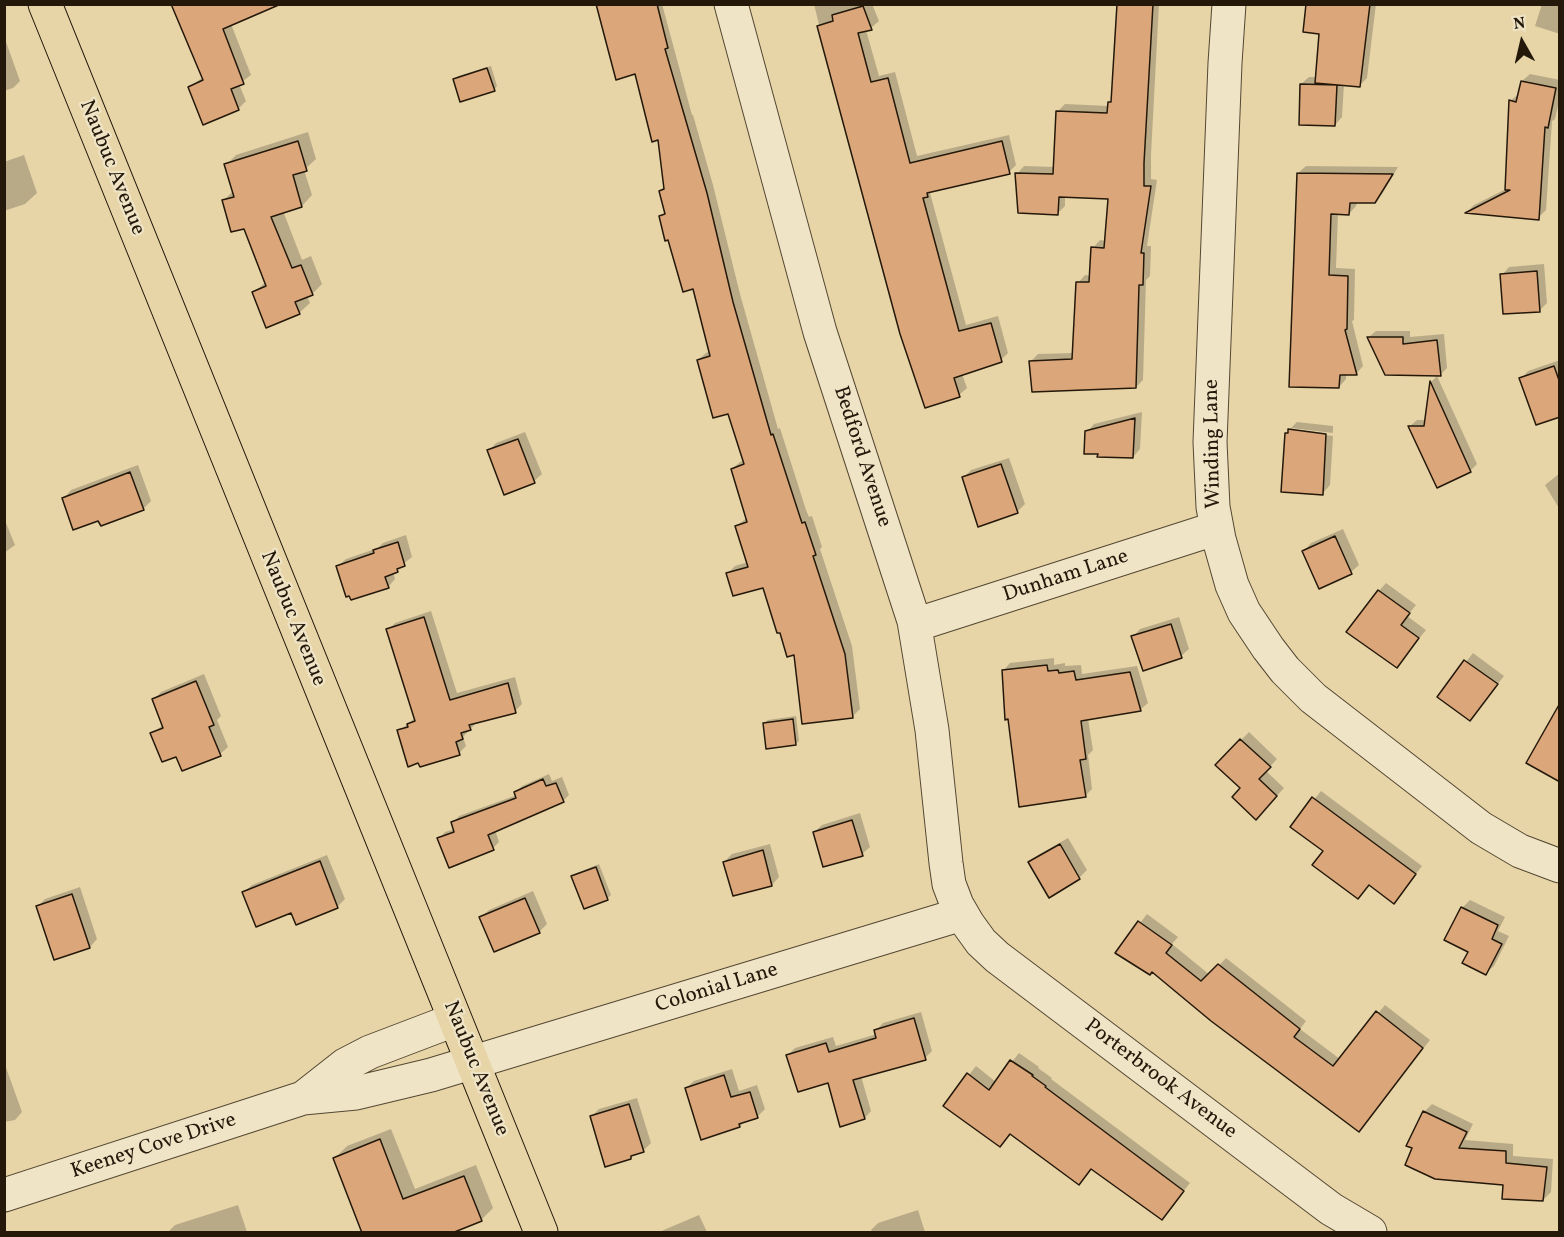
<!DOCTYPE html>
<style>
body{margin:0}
#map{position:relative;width:1564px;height:1237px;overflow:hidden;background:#e7d5a8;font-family:Vollkorn,serif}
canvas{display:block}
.frame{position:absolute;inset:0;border:6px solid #23180a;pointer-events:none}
.north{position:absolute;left:1492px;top:12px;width:60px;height:60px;-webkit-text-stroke:4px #efe4c6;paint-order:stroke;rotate:352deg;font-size:16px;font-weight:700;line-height:24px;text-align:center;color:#23180a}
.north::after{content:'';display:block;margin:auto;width:21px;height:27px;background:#23180a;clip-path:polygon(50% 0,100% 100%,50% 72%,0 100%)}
</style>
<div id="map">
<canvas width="1564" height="1237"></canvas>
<div class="frame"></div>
<div class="north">N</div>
</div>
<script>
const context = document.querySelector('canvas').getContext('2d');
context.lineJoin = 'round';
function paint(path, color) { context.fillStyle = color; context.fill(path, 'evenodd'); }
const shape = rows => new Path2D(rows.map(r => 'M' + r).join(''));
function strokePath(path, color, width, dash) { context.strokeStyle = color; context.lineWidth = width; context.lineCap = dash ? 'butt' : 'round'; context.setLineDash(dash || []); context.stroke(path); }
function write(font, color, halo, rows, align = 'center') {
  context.font = font + ' Vollkorn,serif'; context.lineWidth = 4.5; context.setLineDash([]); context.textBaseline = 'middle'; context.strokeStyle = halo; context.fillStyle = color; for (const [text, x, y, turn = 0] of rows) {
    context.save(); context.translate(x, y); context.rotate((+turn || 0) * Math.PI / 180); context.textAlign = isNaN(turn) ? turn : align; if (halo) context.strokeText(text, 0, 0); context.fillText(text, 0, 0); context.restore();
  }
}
paint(shape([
 [174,4,231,24,251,75,239,84,246,101,239,108,204,123,190,87,203,77],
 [597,4,662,4,692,115,693,115,713,185,740,294,778,429,780,428,806,510,809,517,812,516,822,547,820,549,852,646,860,709,852,717,795,652,764,586,728,573,735,566,748,562,736,526,747,518,732,469,740,462,744,460,729,412,698,360,706,353,711,351,694,287,660,217,666,211,660,191,665,186,659,138,636,72],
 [814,4,872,4,879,21,871,28,866,30,879,76,895,72,917,156,1009,135,1016,165,1009,172,933,190,930,193,966,325,998,316,1008,353,1001,360,962,374,967,388,959,395,829,66],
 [1117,4,1159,4,1151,155,1151,179,1157,180,1147,246,1151,246,1150,276,1146,280,1143,380,1136,387,1031,361,1038,354,1074,353,1078,283,1085,275,1091,276,1093,248,1100,240,1106,241,1109,198,1065,196,1065,206,1058,213,1017,174,1024,166,1055,167,1058,111,1065,104,1109,106,1113,99],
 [1308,4,1376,4,1367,78,1359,86,1344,84,1342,117,1335,125,1301,84,1309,77,1317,77,1321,33],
 [1542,4,1560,4,1560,34,1535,26],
 [5,39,20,81,13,88,4,91],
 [491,66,497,86,494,90,454,80,458,76],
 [1530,74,1560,80,1560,97,1555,119,1552,121,1546,210,1538,218,1468,211,1474,205,1506,189,1510,101,1520,93,1522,81],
 [308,132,316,159,304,170,312,195,302,206,283,211,302,260,311,256,322,284,312,294,307,296,310,303,299,313,254,292,266,282,245,227,223,201,233,191,226,165,236,155],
 [24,155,37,193,25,204,4,211,4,162],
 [1306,166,1398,167,1382,194,1374,202,1357,201,1356,206,1349,214,1338,213,1336,268,1355,269,1354,320,1352,321,1363,366,1356,374,1346,373,1346,379,1339,387,1298,173],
 [1544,264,1547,303,1539,311,1502,275,1509,267],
 [1376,331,1410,331,1410,337,1444,334,1447,368,1440,375,1369,337],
 [1560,360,1560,415,1521,379,1528,371],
 [1437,376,1477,464,1470,471,1410,426,1417,420,1426,420,1431,382],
 [1142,412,1140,449,1133,457,1087,432,1094,424],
 [1297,422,1333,426,1333,433,1291,428,1291,431,1333,436,1330,485,1323,493,1286,434,1289,430],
 [525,432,542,474,534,481,489,451,496,443],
 [1009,458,1025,504,1017,512,963,478,971,470],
 [138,465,151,501,144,508,101,524,99,519,64,498,71,490],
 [1560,473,1560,510,1545,485],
 [4,518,15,545,4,553],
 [1343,529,1359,565,1351,572,1304,551,1311,543],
 [406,535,412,557,393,572,395,579,388,587,338,566,346,559,378,548,383,543],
 [1386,583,1416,605,1407,616,1426,630,1397,666,1379,591],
 [431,611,457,693,515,677,522,704,515,711,477,722,463,737,466,746,459,753,399,731,416,717,388,630,395,623],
 [1179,617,1189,649,1181,656,1144,669,1133,637,1140,629],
 [1473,653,1504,676,1470,719,1439,697],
 [1054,658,1054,665,1065,663,1065,666,1081,665,1082,674,1137,666,1148,703,1140,710,1088,719,1093,750,1088,755,1092,789,1085,796,1003,671,1010,663],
 [204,674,221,716,217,720,228,747,220,754,152,734,164,724,154,700,161,692],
 [796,716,799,741,795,744,764,723,768,720],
 [1249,732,1277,759,1266,771,1284,788,1264,810,1217,765],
 [549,774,552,781,562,777,569,795,563,801,495,830,499,842,493,848,439,839,445,832,455,829,453,823,459,816,517,795,516,792,522,786],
 [1321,791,1422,866,1394,902,1370,884,1358,897,1325,851,1293,826],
 [860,813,870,847,862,854,814,832,822,825],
 [1068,838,1087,870,1079,878,1030,863,1038,855],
 [770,844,779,877,772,885,724,862,732,854],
 [327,855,345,899,337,907,292,911,244,892,252,885],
 [599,864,611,895,607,899,573,876,577,873],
 [80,887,97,939,90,947,55,958,38,906,45,899],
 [533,891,547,924,539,932,481,917,489,910],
 [1470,900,1505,917,1498,931,1509,936,1494,966,1486,973,1470,951,1462,908],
 [1147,914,1178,937,1172,944,1210,975,1226,958,1306,1021,1300,1029,1340,1059,1385,1005,1430,1040,1359,1130,1152,971,1117,953],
 [921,1012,932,1051,925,1058,861,1076,871,1111,865,1118,829,1081,788,1055,795,1048,833,1037,836,1046,877,1034,876,1030,883,1023],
 [1019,1053,1039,1067,1038,1068,1052,1078,1051,1079,1190,1183,1162,1218,1092,1168,1079,1183,1011,1133,1000,1145,945,1105,976,1066,996,1082],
 [4,1062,22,1112,15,1120,4,1122],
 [732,1069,739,1091,757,1085,765,1109,757,1117,745,1121,740,1126,702,1138,686,1088,694,1081],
 [637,1098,651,1143,643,1151,635,1153,631,1158,591,1117,599,1109],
 [1432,1104,1473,1124,1465,1140,1513,1144,1513,1156,1553,1159,1551,1192,1543,1200,1505,1184,1407,1164,1424,1112],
 [391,1129,415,1189,476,1165,493,1208,481,1220,448,1232,335,1158,347,1146],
 [238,1205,247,1232,168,1232,175,1225],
 [918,1210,925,1232,872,1232,871,1230,878,1223],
 [699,1215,707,1232,659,1232]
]), '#0003');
const building = shape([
 [171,4,281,4,223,29,244,84,231,89,239,110,203,125,188,87,203,80,171,4],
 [596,4,657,4,668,48,665,49,707,193,733,302,771,435,773,434,800,517,802,523,805,522,816,555,813,556,845,654,853,718,802,724,794,655,787,657,780,633,777,633,763,588,733,596,726,573,748,567,735,526,747,522,731,469,744,464,728,414,713,418,697,360,710,356,693,289,683,292,668,240,665,241,659,216,665,214,659,191,664,189,658,140,652,142,635,74,616,80,596,4],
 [1117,4,1153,4,1144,163,1144,186,1151,186,1141,253,1144,253,1143,285,1139,285,1136,388,1032,392,1029,361,1072,359,1076,282,1089,282,1091,247,1104,248,1108,199,1059,197,1058,215,1018,213,1015,173,1053,174,1056,111,1107,113,1108,102,1111,102,1117,4],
 [1306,4,1370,4,1360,87,1315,83,1319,34,1303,32,1306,4],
 [863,6,872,30,858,33,871,82,888,78,910,163,1002,141,1010,174,927,193,928,197,923,198,959,331,991,323,1002,362,954,378,960,397,925,408,900,334,817,26,833,21,832,15,863,6],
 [487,68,495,91,460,102,453,79,487,68],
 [1521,81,1556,88,1548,128,1545,127,1539,220,1465,213,1510,190,1505,190,1509,100,1516,102,1521,81],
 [1300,84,1337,85,1335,126,1299,125,1300,84],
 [298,141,307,171,293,175,302,207,271,217,292,268,301,265,313,295,295,302,300,314,266,328,252,292,266,286,244,229,231,232,222,200,234,197,224,164,298,141],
 [1297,173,1393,174,1375,203,1350,203,1349,215,1331,214,1329,275,1348,276,1347,329,1345,330,1357,375,1340,375,1339,388,1289,387,1297,173],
 [1537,271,1540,312,1503,314,1500,274,1537,271],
 [1367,337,1403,337,1403,344,1437,340,1441,376,1385,375,1367,337],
 [1554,366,1560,383,1560,417,1536,425,1519,378,1554,366],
 [1430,381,1471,472,1437,488,1408,426,1424,426,1430,381],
 [1135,418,1133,458,1097,457,1098,454,1084,454,1085,431,1135,418],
 [1288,429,1326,434,1323,495,1281,492,1285,433,1288,433,1288,429],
 [518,439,535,483,504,495,487,450,518,439],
 [1001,464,1018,513,978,527,962,477,1001,464],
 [130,472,144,510,101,526,98,521,73,530,62,498,130,472],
 [1335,536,1352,574,1319,589,1302,551,1335,536],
 [398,542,405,566,397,569,398,572,385,577,389,588,351,600,349,596,346,597,336,566,374,553,373,550,398,542],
 [1378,590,1410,613,1401,625,1419,638,1397,668,1346,632,1378,590],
 [424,617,450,700,508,683,516,713,469,725,471,730,461,733,463,739,456,742,460,755,420,767,418,763,408,767,397,730,408,727,407,724,415,721,386,629,424,617],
 [1171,624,1182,658,1143,671,1131,636,1171,624],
 [1464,660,1498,684,1470,721,1437,697,1464,660],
 [1047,665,1048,671,1058,670,1059,673,1074,671,1076,680,1130,672,1141,711,1081,721,1086,759,1080,760,1086,797,1019,807,1008,719,1005,720,1002,670,1047,665],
 [196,681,214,725,209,727,221,756,182,771,176,757,162,762,150,733,163,728,152,699,196,681],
 [1560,703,1560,782,1526,763,1560,703],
 [793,719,796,745,766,749,763,723,793,719],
 [1240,739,1271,767,1259,779,1277,796,1256,820,1232,797,1240,788,1215,765,1240,739],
 [543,779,546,786,556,783,564,802,488,835,494,850,449,868,437,838,454,832,451,822,516,798,514,792,543,779],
 [1312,797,1416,874,1394,904,1369,885,1358,899,1312,865,1323,851,1290,827,1312,797],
 [852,820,863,856,823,867,813,832,852,820],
 [1060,844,1080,879,1049,898,1028,862,1060,844],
 [763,850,772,886,733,896,723,862,763,850],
 [320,861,338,908,296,925,291,913,256,927,242,892,320,861],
 [596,867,608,900,584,909,571,876,596,867],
 [72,894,90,948,54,960,36,906,72,894],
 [525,898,540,933,494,952,479,917,525,898],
 [1461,907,1498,925,1492,939,1502,944,1486,975,1462,963,1468,952,1444,940,1461,907],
 [1138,921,1172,945,1166,953,1201,981,1218,964,1300,1029,1294,1037,1333,1066,1376,1011,1423,1048,1359,1132,1211,1021,1152,972,1150,975,1115,953,1138,921],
 [914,1018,926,1060,853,1080,865,1119,840,1127,828,1083,798,1092,786,1055,826,1043,829,1052,876,1038,874,1030,914,1018],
 [1010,1060,1033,1075,1032,1076,1046,1086,1045,1087,1184,1191,1162,1220,1091,1169,1079,1185,1010,1134,1000,1147,943,1106,967,1073,989,1090,1010,1060],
 [724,1075,731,1097,750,1092,758,1118,739,1124,740,1127,701,1140,685,1088,724,1075],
 [629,1104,644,1152,631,1156,631,1159,605,1167,590,1116,629,1104],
 [1423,1111,1467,1132,1459,1148,1506,1151,1506,1163,1547,1167,1543,1201,1502,1199,1503,1185,1435,1179,1405,1165,1412,1148,1406,1146,1423,1111],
 [380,1139,403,1199,464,1176,482,1221,452,1233,362,1233,333,1158,380,1139]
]);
paint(building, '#dba67a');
strokePath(building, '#23180a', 1.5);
const minor = shape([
 [731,4,820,332,914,621,932,730,946,863,949,884,957,905,968,924,981,942,997,957,1331,1209,1370,1232],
 [1229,4,1225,63,1210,442,1213,507,1219,539,1232,585,1244,612,1268,648,1285,670,1313,698,1481,828,1520,851,1560,866],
 [915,625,1217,528],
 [303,1098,345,1065,370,1052,454,1020],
 [4,1195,303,1098,356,1093,431,1075,962,914]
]);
const major = shape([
 [45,4,541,1232]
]);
strokePath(minor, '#544732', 35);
strokePath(major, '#23180a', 35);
strokePath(minor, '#efe4c6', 33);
strokePath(major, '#e7d5a8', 33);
write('21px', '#23180a', '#efe4c6', [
 ["Naubuc Avenue",111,168,68],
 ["Winding Lane",1214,444,-91],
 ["Bedford Avenue",861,457,72],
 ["Dunham Lane",1066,577,-18],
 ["Naubuc Avenue",292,619,68],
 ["Colonial Lane",717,989,-17],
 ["Naubuc Avenue",475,1069,68],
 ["Porterbrook Avenue",1160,1080,37],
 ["Keeney Cove Drive",154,1147,-18]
]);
</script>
